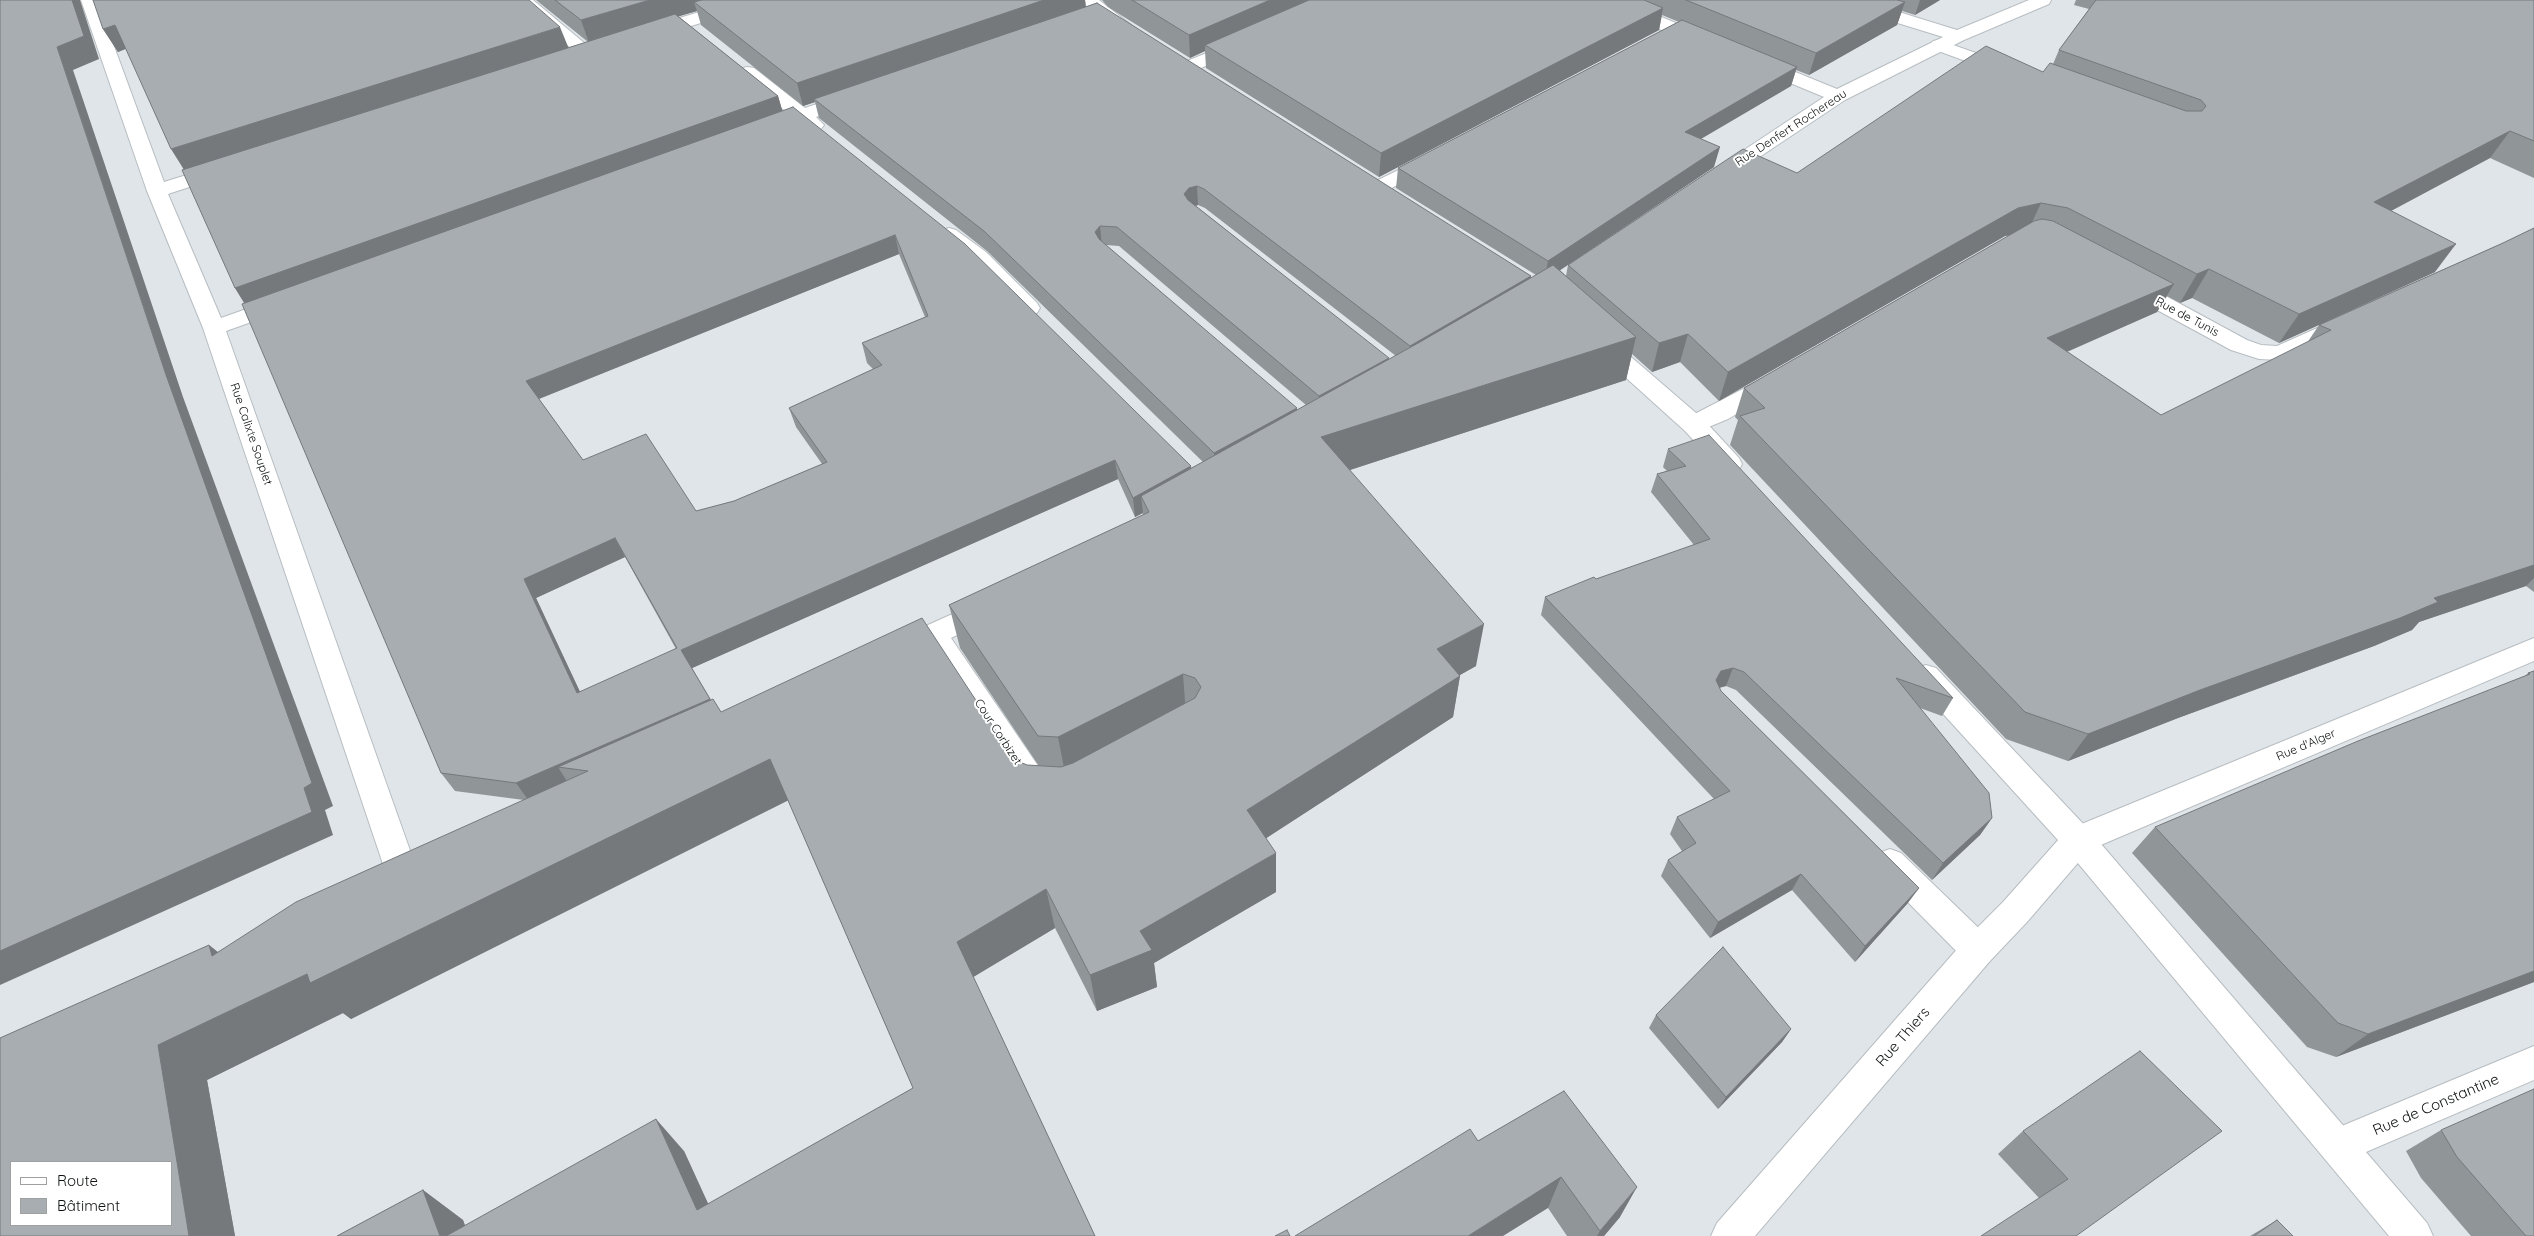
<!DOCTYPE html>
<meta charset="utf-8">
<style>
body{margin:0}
#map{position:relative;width:2534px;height:1236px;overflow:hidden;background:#dfe5e9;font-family:Quicksand,sans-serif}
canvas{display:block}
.legend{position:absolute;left:10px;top:1161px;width:162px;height:65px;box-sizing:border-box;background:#fff;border:1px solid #9fa0a0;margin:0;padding:6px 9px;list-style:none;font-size:15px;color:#0f1112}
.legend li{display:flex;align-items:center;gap:10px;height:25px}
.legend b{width:25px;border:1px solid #9fa0a0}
</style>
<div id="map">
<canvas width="2534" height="1236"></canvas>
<ul class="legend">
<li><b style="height:6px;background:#fff"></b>Route</li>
<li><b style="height:14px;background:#a7adb1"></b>Bâtiment</li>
</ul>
</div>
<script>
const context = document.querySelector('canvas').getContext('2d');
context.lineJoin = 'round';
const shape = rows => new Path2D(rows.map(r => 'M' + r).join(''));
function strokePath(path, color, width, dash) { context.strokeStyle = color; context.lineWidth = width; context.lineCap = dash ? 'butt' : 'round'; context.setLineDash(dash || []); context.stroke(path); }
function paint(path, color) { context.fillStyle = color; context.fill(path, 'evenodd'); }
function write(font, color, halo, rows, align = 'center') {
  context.font = font + ' Quicksand,sans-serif'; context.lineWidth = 4; context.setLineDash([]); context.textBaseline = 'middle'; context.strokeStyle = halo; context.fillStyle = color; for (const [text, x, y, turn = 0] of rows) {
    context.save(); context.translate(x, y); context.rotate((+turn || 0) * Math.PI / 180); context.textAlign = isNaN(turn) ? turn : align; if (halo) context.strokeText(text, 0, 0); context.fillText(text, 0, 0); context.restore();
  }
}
const service = shape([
 [1239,40,1245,41,1248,45,1245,49,1194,71,1182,71,1179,67,1182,63,1239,40],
 [1939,40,2010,65,2013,69,2010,73,2004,74,1998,73,1933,49,1930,45,1933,41,1939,40],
 [1890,849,1901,853,1990,939,1995,950,1990,961,1978,965,1966,961,1879,873,1874,863,1879,853,1890,849]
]);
const minor = shape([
 [81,0,97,0,164,182,222,164,229,166,232,170,229,174,168,194,221,318,283,296,291,298,294,303,291,308,226,331,418,873,413,883,402,887,391,883,386,873,203,328,147,191,81,0],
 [515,0,533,0,595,52,592,56,586,57,580,56,515,0],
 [739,0,765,0,763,4,655,37,643,37,640,33,643,29,739,0],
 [1598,0,1621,0,1683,26,1686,30,1683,34,1671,34,1600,4,1598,0],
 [1834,0,1860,0,1957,30,2029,0,2051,0,2049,4,1964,40,1845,100,1728,178,1714,178,1711,174,1714,170,1824,97,1754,68,1751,64,1754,60,1766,60,1837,89,1943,37,1836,4,1834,0],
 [748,67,754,68,805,108,852,92,859,94,861,98,859,102,816,117,824,125,821,129,807,129,800,123,767,134,760,132,757,128,760,124,789,114,742,76,739,72,742,68,748,67],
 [1431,154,1438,156,1441,160,1438,164,1384,192,1377,194,1370,192,1367,188,1370,184,1431,154],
 [949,228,956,230,986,252,1037,303,1040,308,1037,313,1029,315,1021,313,970,262,942,238,939,234,942,230,949,228],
 [2130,279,2138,281,2247,340,2261,345,2277,346,2342,317,2350,319,2353,324,2350,329,2288,358,2280,360,2259,359,2231,350,2122,291,2119,286,2122,281,2130,279],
 [1772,375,1780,378,1784,383,1780,388,1728,419,1694,433,1685,431,1682,425,1685,419,1764,378,1772,375],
 [988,598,998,601,1002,608,998,615,951,638,1049,782,1053,791,1049,800,1038,804,1027,800,929,649,898,662,888,659,884,651,888,643,988,598],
 [2534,638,2534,661,2089,850,2027,922,1990,961,1755,1236,1711,1236,1717,1223,1966,939,2003,902,2067,830,2534,638],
 [2534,1046,2534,1080,2338,1164,2325,1159,2320,1146,2325,1133,2534,1046]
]);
const secondary = shape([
 [1081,0,1099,0,1131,25,1128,29,1116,29,1095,16,1081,0],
 [1601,336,1609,338,1703,419,1739,458,1742,464,1739,470,1730,472,1721,470,1685,431,1593,348,1590,343,1593,338,1601,336],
 [1926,665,1936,668,2089,830,2427,1223,2433,1236,2389,1236,2067,850,1916,684,1912,676,1916,668,1926,665]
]);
strokePath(service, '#b7bdc1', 2);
strokePath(minor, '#b7bdc1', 2);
strokePath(secondary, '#b7bdc1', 2);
paint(service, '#fff');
paint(minor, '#fff');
paint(secondary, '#fff');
paint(shape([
 [536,0,1085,0,1086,7,1531,276,1531,278,1536,275,1396,188,1398,168,1679,22,1662,15,1659,30,1379,177,1206,68,1205,51,1190,58,1108,7,1102,0,1940,0,1915,15,1902,11,1897,25,1809,75,1796,70,1791,86,1701,139,1714,167,1560,270,1566,276,1568,265,1797,173,2043,72,2053,64,2059,50,2089,9,2074,5,2076,0,2534,0,2534,178,2490,158,2391,211,2435,272,2330,320,2503,243,2534,228,2534,592,2526,586,2419,622,2412,630,2374,646,2178,718,2068,761,2006,739,1730,445,1738,420,1735,417,1744,388,2008,236,2005,236,1719,401,1680,362,1652,372,1632,354,1626,380,1350,470,1476,666,1460,675,1453,717,1266,838,1276,892,1154,963,1157,987,1097,1011,1055,928,973,977,1095,1236,337,1236,423,1190,463,1220,465,1226,684,1151,708,1204,913,1088,788,800,351,1019,343,1013,207,1080,235,1236,0,1236,209,945,218,952,524,800,455,791,441,773,244,303,235,288,184,169,126,49,118,52,103,29,569,48,588,42],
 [697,11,701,25,803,106,815,102,819,118,987,251,1203,462,1191,468,782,110,778,96,678,16],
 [1198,205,1205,208,1396,356,1389,359,1196,206],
 [1106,245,1119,246,1306,405,1297,410],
 [899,254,925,317,862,343,867,363,873,369,789,408,796,427,822,464,734,501,696,511,583,460,539,399],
 [2167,296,2180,303,2192,298,2279,343,2319,325,2307,343,2161,415,2067,352,2157,312],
 [1118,479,1135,517,1143,513,1143,515,949,605,960,648,1039,766,1027,765,1015,760,721,712,711,700,692,668],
 [625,557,676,649,580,692,536,598],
 [1668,449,1953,698,1942,716,1920,708,1992,818,1980,835,1932,880,1736,690,1726,686,1719,688,1721,691,1919,888,1907,904,1855,962,1792,890,1710,938,1661,876,1668,860,1682,851,1670,834,1677,817,1714,799,1541,615,1545,597,1694,545,1651,492,1657,474,1667,471,1663,467],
 [2534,671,2534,982,2336,1057,2307,1047,2132,853,2155,827,2525,676,2528,673],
 [1656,1015,1791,1029,1782,1042,1718,1109,1649,1028],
 [1564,1091,1620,1217,1604,1236,1567,1236,1548,1208,1478,1141],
 [2441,1130,2534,1236,2471,1236,2421,1178,2406,1151],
 [2023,1131,2222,1131,2039,1198,1998,1154],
 [2277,1220,2293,1236,2250,1236]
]), '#909598');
paint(shape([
 [72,0,80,0,99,59,73,70,183,397,333,806,325,810,333,835,0,985,0,951,165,372,57,47],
 [650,0,732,0,694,2,697,11,589,43,581,20],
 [1044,0,1085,0,1086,9,814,99,815,102,803,106,797,83],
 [1270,0,1321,0,1205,45,1205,51,1190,58,1189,35],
 [1920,0,1940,0,1915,15],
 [1905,2,1897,25,1809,75,1816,53],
 [1663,8,1659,30,1379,177,1381,153],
 [115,25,129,47,118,52,103,29],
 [560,27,569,49,186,173,171,149],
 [1797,67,1791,86,1680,151,1685,132],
 [778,96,783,113,247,307,235,288],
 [2510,131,2490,158,2355,230,2374,202],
 [1720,147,1714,167,1544,281,1548,261],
 [1197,186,1198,205,1189,207,1184,194,1189,188],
 [2041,203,2028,231,2005,236,1719,401,1728,372,2018,208],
 [1100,226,1102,245,1095,232],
 [895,235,899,254,536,400,526,381],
 [2456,244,2435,272,2279,343,2299,314],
 [2209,269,2192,298,2180,303,2197,274],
 [1531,276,1528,295,1408,366,1410,346],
 [2174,284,2157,312,2032,367,2047,338],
 [1688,334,1680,362,1652,372,1659,343],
 [1636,337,1626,380,1319,480,1321,437],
 [1389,358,1388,378,1318,416,1319,396],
 [1297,408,1297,428,1214,473,1214,453],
 [1115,460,1118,479,690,669,681,650],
 [1191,466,1192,486,1141,496,1143,513,1135,517,1133,498],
 [615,538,625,557,536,598,589,711,577,693,524,579],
 [2534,565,2534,578,2526,586,2419,622,2412,630,2374,646,2178,718,2068,761,2088,734,2434,598],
 [1484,624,1476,666,1431,691,1437,649],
 [1733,668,1726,686,1714,689,1716,680,1721,671],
 [1183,674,1186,716,1066,778,1058,737],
 [1460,676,1453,717,1248,850,1247,810],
 [710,699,719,717,588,771,558,767,568,783,529,801,516,783],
 [770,759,789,800,351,1019,343,1013,207,1080,235,1236,189,1236,158,1045,307,974],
 [1992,818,1980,835,1932,880,1943,863],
 [1276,853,1276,892,1154,963,1157,987,1097,1011,1090,975,1140,931],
 [1801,874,1792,890,1710,938,1718,922],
 [1919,888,1907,904,1855,962,1865,946],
 [1046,889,1055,928,970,979,957,942],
 [209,945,254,982,212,956],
 [2534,971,2534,982,2336,1057,2368,1034],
 [1791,1029,1782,1042,1718,1109,1726,1097],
 [656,1119,684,1151,723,1236,697,1210],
 [1561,1177,1548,1208,1503,1236,1468,1236],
 [1637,1187,1620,1217,1604,1236,1597,1236,1600,1231],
 [423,1190,463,1220,469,1236,440,1236]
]), '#75797c');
const building = shape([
 [0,0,72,0,84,36,57,47,165,372,312,783,304,788,312,812,0,951,0,0],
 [93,0,529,0,560,27,171,149,115,25,103,29,93,0],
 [555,0,650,0,581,20,555,0],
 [702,0,1044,0,797,83,694,2,702,0],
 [1132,0,1270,0,1189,35,1132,0],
 [1309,0,1644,0,1663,8,1381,153,1205,45,1309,0],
 [1686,0,1897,0,1905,2,1816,53,1686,0],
 [2096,0,2534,0,2534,141,2510,131,2374,202,2456,244,2299,314,2209,269,2197,274,2068,208,2041,203,2018,208,1728,372,1688,334,1659,343,1568,265,1743,149,1797,173,1986,46,2043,72,2050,63,2186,111,2202,111,2206,106,2201,100,2059,50,2096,0],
 [1097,3,1531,276,1410,346,1204,189,1197,186,1189,188,1184,194,1188,200,1389,358,1319,396,1117,227,1100,226,1095,232,1099,239,1297,408,1214,453,984,231,814,99,1097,3],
 [675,14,778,96,235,288,182,170,675,14],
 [1682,20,1797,67,1685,132,1720,147,1548,261,1398,168,1682,20],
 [793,107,965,244,1191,466,1133,498,1115,460,681,650,710,699,516,783,441,773,242,304,793,107],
 [895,235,928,316,862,343,882,365,789,408,827,462,734,501,696,511,646,434,583,460,526,381,895,235],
 [615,538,677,648,577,693,524,579,615,538],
 [2042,219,2053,221,2174,284,2047,338,2161,415,2331,330,2319,325,2503,243,2534,228,2534,565,2434,598,2438,602,2400,618,2200,690,2088,734,2025,712,1740,416,1765,408,1744,388,2034,221,2042,219],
 [1553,265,1636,337,1321,437,1484,624,1437,649,1460,676,1247,810,1276,853,1140,931,1152,950,1090,975,1046,889,957,942,1095,1236,446,1236,656,1119,697,1210,913,1088,770,759,310,983,307,974,158,1045,189,1236,0,1236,0,1038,209,945,212,956,296,902,588,771,558,767,713,699,721,712,922,618,1015,760,1027,765,1061,767,1073,763,1195,698,1201,687,1195,678,1183,674,1058,737,1038,736,949,605,1149,512,1141,496,1420,342,1553,265],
 [11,1162,171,1162,171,1225,11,1225,11,1162],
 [1709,435,1953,698,1896,678,1989,793,1992,818,1943,863,1744,672,1733,668,1721,671,1716,680,1721,691,1919,888,1865,946,1801,874,1718,922,1668,860,1696,843,1677,817,1730,791,1545,597,1594,577,1596,579,1710,539,1657,474,1686,466,1668,449,1709,435],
 [2534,671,2534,971,2368,1034,2338,1023,2155,827,2358,741,2530,674,2528,673,2534,671],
 [1723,947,1791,1029,1726,1097,1656,1015,1723,947],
 [2140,1051,2222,1131,2076,1236,1981,1236,2068,1179,2023,1131,2140,1051],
 [2534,1089,2534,1236,2526,1236,2457,1157,2441,1130,2534,1089],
 [1564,1091,1637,1187,1600,1231,1561,1177,1468,1236,1295,1236,1470,1129,1478,1141,1564,1091],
 [423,1190,440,1236,337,1236,423,1190],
 [2277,1220,2293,1236,2254,1236,2277,1220],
 [1287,1230,1290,1236,1275,1236,1287,1230]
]);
paint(building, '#a7adb1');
strokePath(building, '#75797c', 1);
write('12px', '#0f1112', '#fff', [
 ["Rue Denfert Rochereau",1791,128,-33],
 ["Rue de Tunis",2187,317,28],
 ["Rue Calixte Souplet",251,434,71],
 ["Cour Corbizet",998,732,57],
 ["Rue d'Alger",2306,745,-23]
]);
write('15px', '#0f1112', '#fff', [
 ["Rue Thiers",1903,1037,-49],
 ["Rue de Constantine",2436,1105,-23]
]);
</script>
